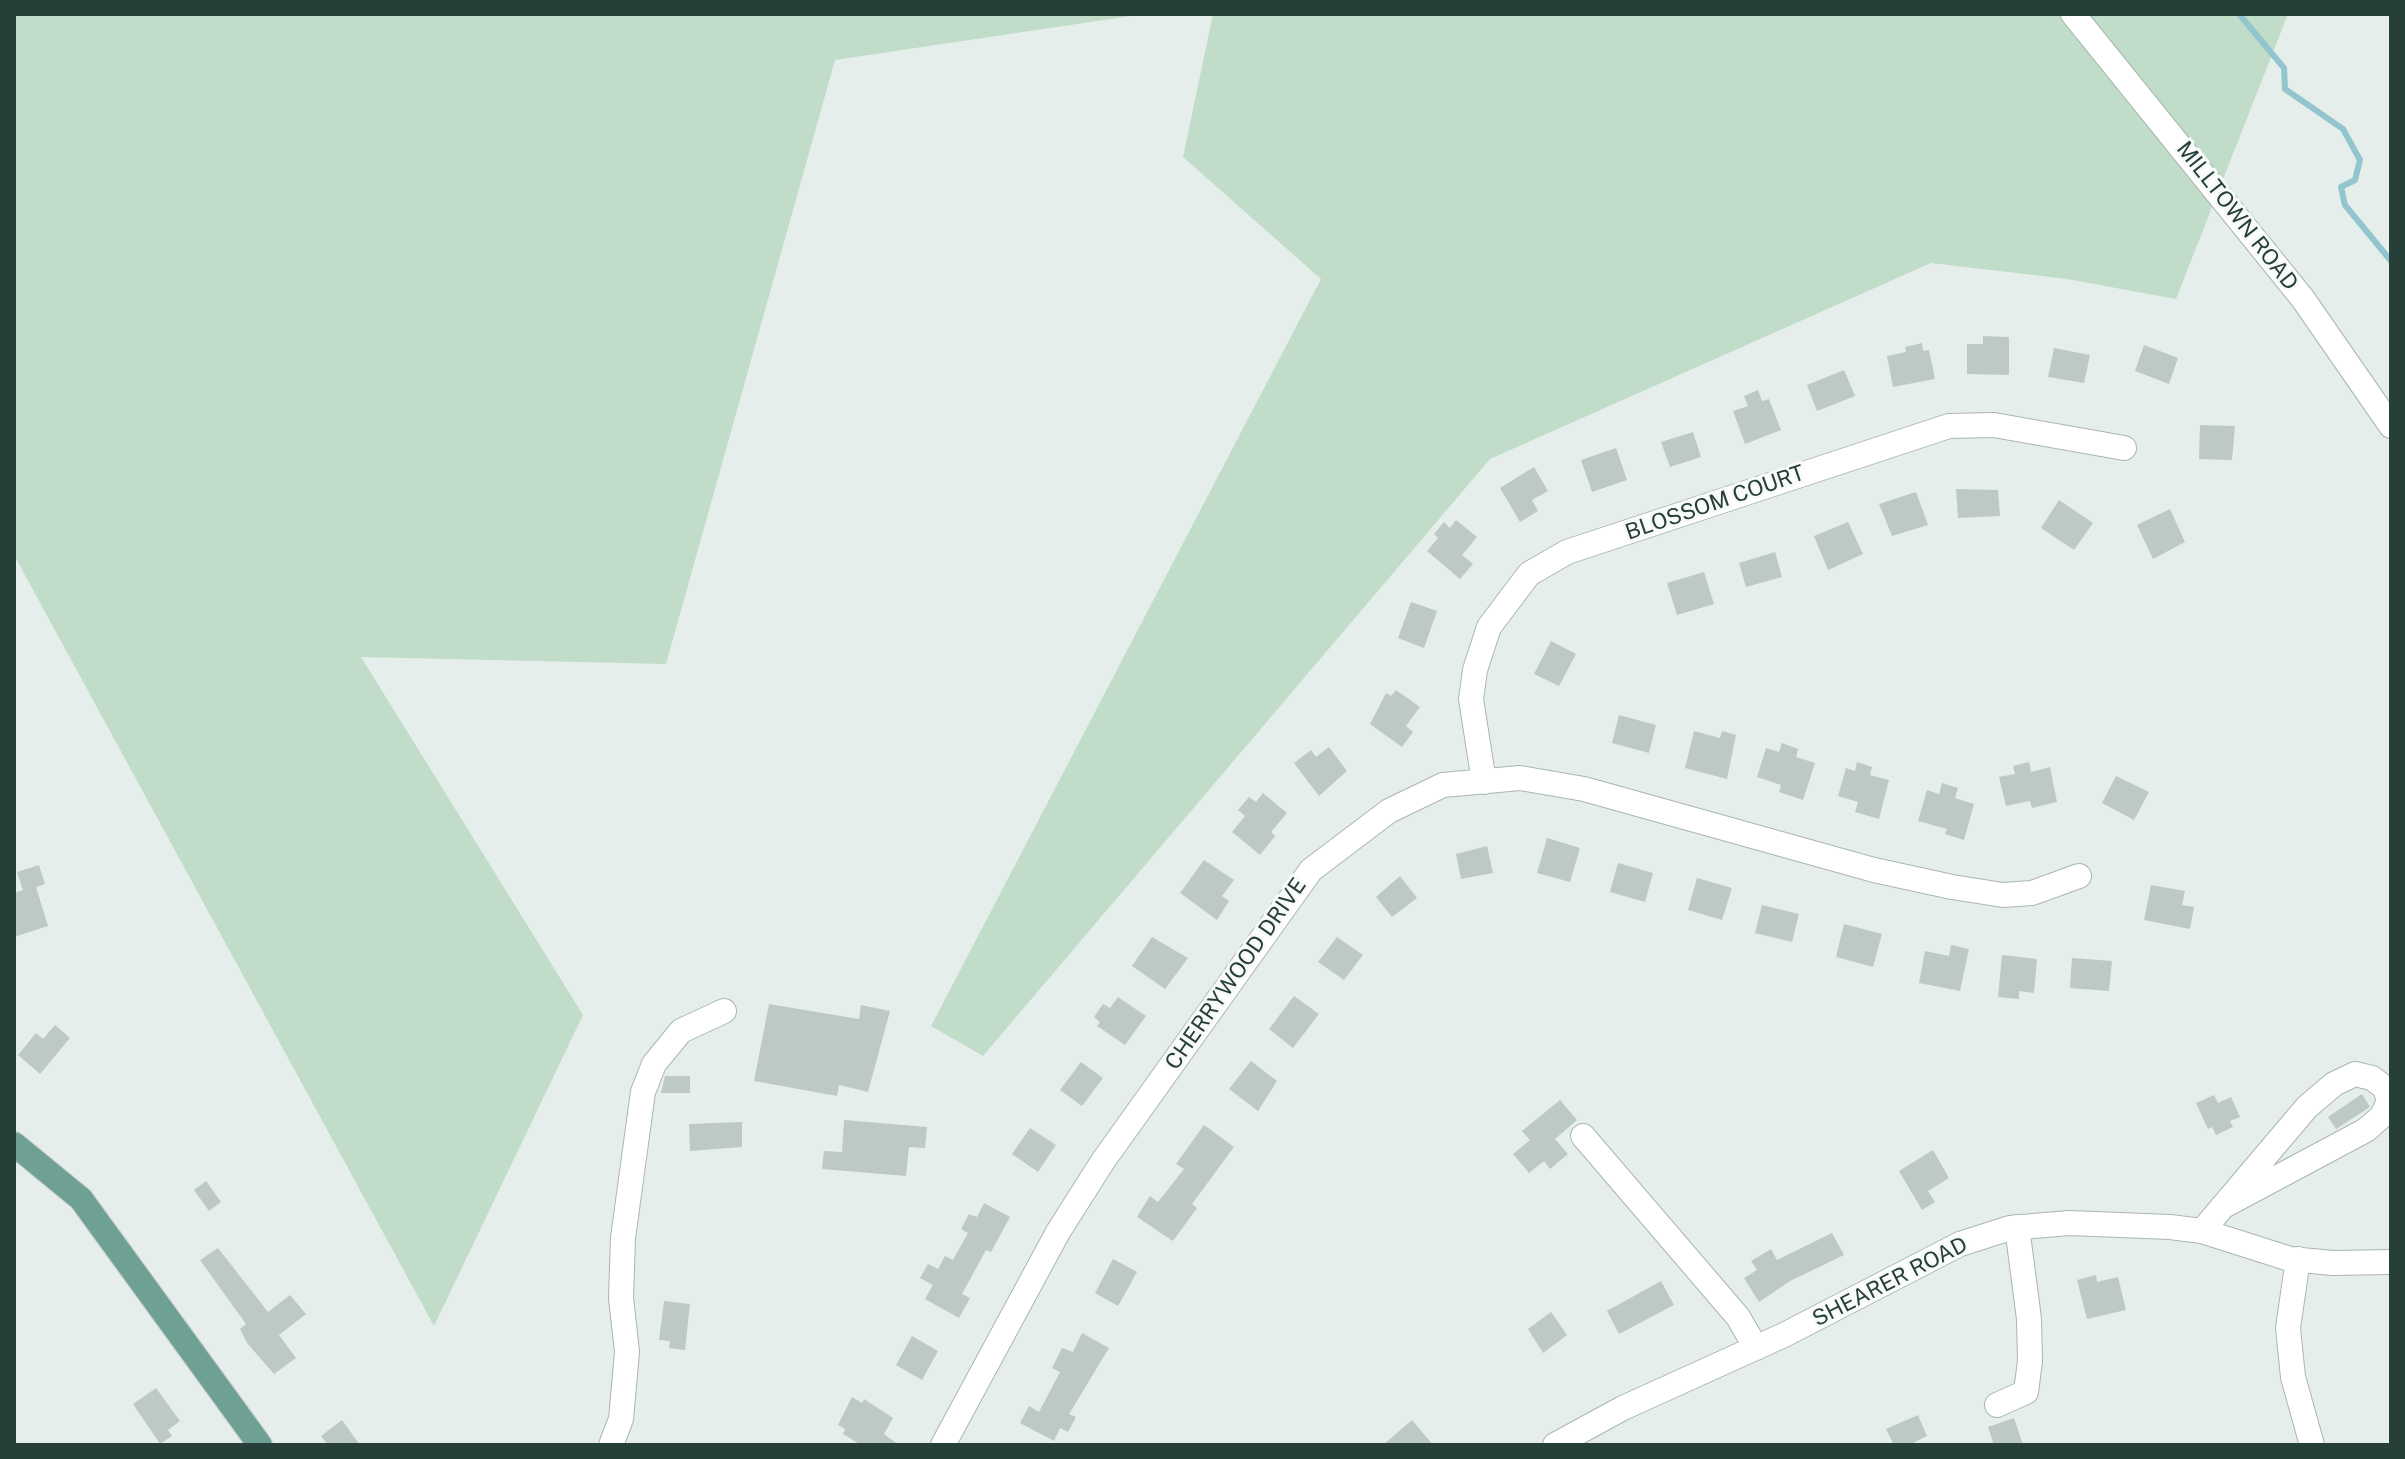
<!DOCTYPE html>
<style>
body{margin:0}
#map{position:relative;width:2405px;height:1459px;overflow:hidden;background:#e6eeeb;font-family:"Public Sans",sans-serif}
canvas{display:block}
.frame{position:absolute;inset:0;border:16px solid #263f39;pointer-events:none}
</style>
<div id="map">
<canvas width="2405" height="1459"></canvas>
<div class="frame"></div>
</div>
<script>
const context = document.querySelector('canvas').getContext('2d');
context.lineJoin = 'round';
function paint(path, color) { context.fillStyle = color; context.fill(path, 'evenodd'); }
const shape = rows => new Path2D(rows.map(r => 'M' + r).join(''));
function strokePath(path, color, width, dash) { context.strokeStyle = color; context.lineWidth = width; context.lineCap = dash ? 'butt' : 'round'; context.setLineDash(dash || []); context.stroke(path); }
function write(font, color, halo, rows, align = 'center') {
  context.font = font + ' "Public Sans",sans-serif'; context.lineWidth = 6; context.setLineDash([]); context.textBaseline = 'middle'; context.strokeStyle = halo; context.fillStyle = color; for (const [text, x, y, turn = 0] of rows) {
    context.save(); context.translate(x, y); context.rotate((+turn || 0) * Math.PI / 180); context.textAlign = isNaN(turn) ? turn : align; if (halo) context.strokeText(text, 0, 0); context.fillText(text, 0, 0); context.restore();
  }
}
paint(shape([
 [14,14,1144,14,835,60,666,664,361,657,583,1015,434,1326,14,555],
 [1213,14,2288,14,2176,299,2067,279,1931,263,1490,459,983,1056,931,1026,1321,279,1183,157]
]), '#c1ddc9');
strokePath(shape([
 [2239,14,2284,68,2285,89,2343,129,2360,160,2355,180,2341,187,2345,205,2391,261]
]), '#93c5ce', 6);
paint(shape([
 [1983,336,2009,337,2009,375,1967,374,1967,344,1983,344],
 [1922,343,1923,351,1929,350,1935,379,1893,387,1887,356,1906,352,1905,347],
 [2144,345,2178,358,2169,384,2135,371],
 [2054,348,2090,355,2084,383,2048,377],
 [1844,370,1855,396,1817,411,1807,385],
 [1758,390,1762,401,1769,399,1781,430,1745,444,1733,411,1748,406,1744,396],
 [2200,425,2235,426,2232,460,2199,459],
 [1693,432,1701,457,1670,467,1661,442],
 [1616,448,1627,480,1592,492,1581,460],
 [1534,467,1548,491,1532,500,1538,511,1520,522,1500,488],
 [1956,489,1998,490,2000,516,1958,518],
 [1916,492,1928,525,1892,536,1879,504],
 [2059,500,2093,523,2074,550,2041,528],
 [2170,509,2185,542,2153,559,2137,525],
 [1456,520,1477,537,1462,555,1473,564,1460,579,1427,551,1438,538,1434,534,1444,522,1450,528],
 [1848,522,1863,554,1828,570,1814,536],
 [1775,552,1782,577,1746,587,1739,563],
 [1704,572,1714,604,1677,615,1667,583],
 [1411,602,1437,611,1424,648,1398,638],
 [1551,641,1576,654,1559,686,1534,674],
 [1396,690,1420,707,1406,726,1413,732,1402,747,1370,724,1386,693,1391,696],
 [1619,715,1656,725,1649,753,1612,743],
 [1694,731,1720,738,1722,731,1736,735,1727,779,1685,768],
 [1782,743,1798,749,1796,757,1815,763,1803,800,1779,792,1781,785,1757,777,1766,748,1779,752],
 [1329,747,1347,771,1319,796,1294,763,1311,750,1316,757],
 [1857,762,1872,767,1870,775,1889,780,1879,819,1855,812,1858,802,1838,796,1846,768,1855,771],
 [2029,762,2031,772,2050,767,2057,802,2032,808,2030,801,2006,806,1999,777,2015,774,2013,766],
 [2116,776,2149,792,2134,820,2102,803],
 [1942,783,1958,788,1955,798,1974,804,1964,840,1945,834,1947,829,1918,821,1927,790,1939,794],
 [1263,793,1287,813,1271,832,1275,836,1260,855,1232,832,1245,816,1238,810,1249,797,1256,802],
 [1547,838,1580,848,1570,882,1537,873],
 [1487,846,1493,873,1461,879,1456,854],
 [1204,860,1234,880,1222,896,1229,901,1217,920,1180,893],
 [1618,863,1653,873,1645,902,1610,892],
 [39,865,45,884,36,887,48,926,14,937,14,893,23,890,17,872],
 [1400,876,1417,898,1392,917,1376,897],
 [1697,878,1732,888,1722,920,1688,910],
 [2151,885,2185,891,2182,905,2194,907,2190,929,2144,920],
 [1762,905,1799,914,1792,942,1755,933],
 [1844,924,1882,934,1873,967,1836,957],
 [1152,937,1188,958,1165,989,1132,966],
 [1337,937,1363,955,1344,980,1318,962],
 [1951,945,1969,949,1960,991,1919,983,1925,951,1949,956],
 [2002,955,2037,959,2034,993,2019,991,2019,999,1998,997],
 [2072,958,2112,961,2109,991,2070,988],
 [1294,996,1319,1014,1293,1048,1269,1029],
 [1118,997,1146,1016,1125,1045,1097,1026,1100,1022,1094,1017,1103,1004,1110,1008],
 [769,1004,859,1019,861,1005,890,1011,868,1092,839,1085,837,1096,754,1081],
 [55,1025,70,1038,40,1074,18,1055,36,1033,43,1039],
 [1251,1061,1277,1081,1258,1111,1229,1089],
 [1081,1062,1103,1078,1082,1106,1060,1090],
 [665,1076,690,1076,690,1093,661,1093],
 [2362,1094,2370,1107,2336,1129,2328,1117],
 [2214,1095,2218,1103,2231,1097,2240,1117,2230,1121,2233,1127,2216,1135,2212,1127,2208,1129,2196,1103],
 [1560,1100,1577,1120,1555,1139,1568,1154,1550,1169,1544,1161,1529,1173,1513,1154,1530,1140,1522,1131],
 [844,1120,927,1127,925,1148,909,1147,906,1176,822,1169,824,1151,842,1152],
 [742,1122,742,1147,690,1151,689,1124],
 [1204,1125,1234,1147,1192,1204,1197,1208,1173,1241,1137,1217,1150,1196,1158,1202,1184,1169,1176,1164],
 [1030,1128,1056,1145,1038,1172,1012,1154],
 [1933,1150,1949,1178,1928,1191,1935,1202,1922,1210,1899,1171],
 [206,1181,221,1202,209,1211,194,1190],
 [984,1203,1010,1217,991,1252,986,1250,962,1294,970,1298,959,1318,925,1299,933,1285,920,1278,928,1264,938,1269,945,1256,953,1260,968,1233,961,1229,969,1214,977,1217],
 [1832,1233,1844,1255,1790,1281,1759,1302,1744,1278,1757,1270,1751,1261,1771,1249,1777,1260],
 [218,1248,268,1312,290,1295,306,1314,279,1335,296,1358,274,1374,247,1343,240,1329,246,1324,200,1260],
 [1113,1259,1137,1272,1118,1306,1095,1293],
 [2096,1275,2097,1282,2118,1277,2126,1310,2087,1319,2077,1280],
 [1661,1281,1674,1305,1619,1334,1607,1311],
 [664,1301,690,1304,685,1350,669,1348,670,1341,659,1340],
 [1551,1312,1567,1335,1543,1353,1528,1329],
 [1082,1333,1109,1348,1069,1414,1076,1417,1068,1432,1060,1428,1054,1441,1020,1423,1029,1406,1039,1412,1060,1372,1052,1368,1062,1348,1073,1352],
 [912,1336,938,1351,922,1380,896,1365],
 [156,1388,180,1421,168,1430,172,1436,160,1444,133,1404],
 [852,1397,862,1403,864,1399,893,1418,884,1434,899,1445,861,1445,843,1434,845,1429,838,1425],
 [1918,1415,1927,1436,1909,1445,1894,1445,1886,1429],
 [2014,1418,2023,1445,1994,1445,1988,1427],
 [342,1420,360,1445,328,1445,321,1436],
 [1412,1420,1433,1445,1383,1445]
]), '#bcc9c4');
const minor = shape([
 [2073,14,2303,299,2391,426],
 [1484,782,1471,699,1475,670,1489,627,1529,574,1567,552,1949,426,1994,425,2124,448],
 [1583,1136,1738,1317,1756,1348],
 [2202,1231,2307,1107,2334,1084,2355,1074,2372,1078,2385,1088,2389,1101,2382,1116,2366,1130,2222,1207],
 [2298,1259,2288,1328,2293,1377,2312,1445],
 [1997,1405,2026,1392,2030,1361,2029,1319,2017,1227],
 [611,1445,621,1419,627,1352,621,1298,623,1238,643,1092,654,1064,681,1031,724,1011],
 [943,1445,1058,1232,1103,1161,1311,870,1389,811,1443,785,1520,778,1584,789,1874,870,1952,887,2003,895,2032,893,2079,876],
 [1555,1445,1623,1408,1784,1335,1960,1244,2010,1228,2069,1223,2170,1227,2202,1231,2290,1259,2333,1263,2391,1262]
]);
const major = shape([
 [14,1144,81,1199,260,1445]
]);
strokePath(minor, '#a9b6b2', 26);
strokePath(major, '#c2c9c8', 26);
strokePath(minor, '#fff', 24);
strokePath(major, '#6ea094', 24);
write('22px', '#263f39', '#f7faf9', [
 ["MILLTOWN ROAD",2237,216,52],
 ["BLOSSOM COURT",1715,503,-19],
 ["CHERRYWOOD DRIVE",1236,974,-55],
 ["SHEARER ROAD",1890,1282,-27]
]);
</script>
